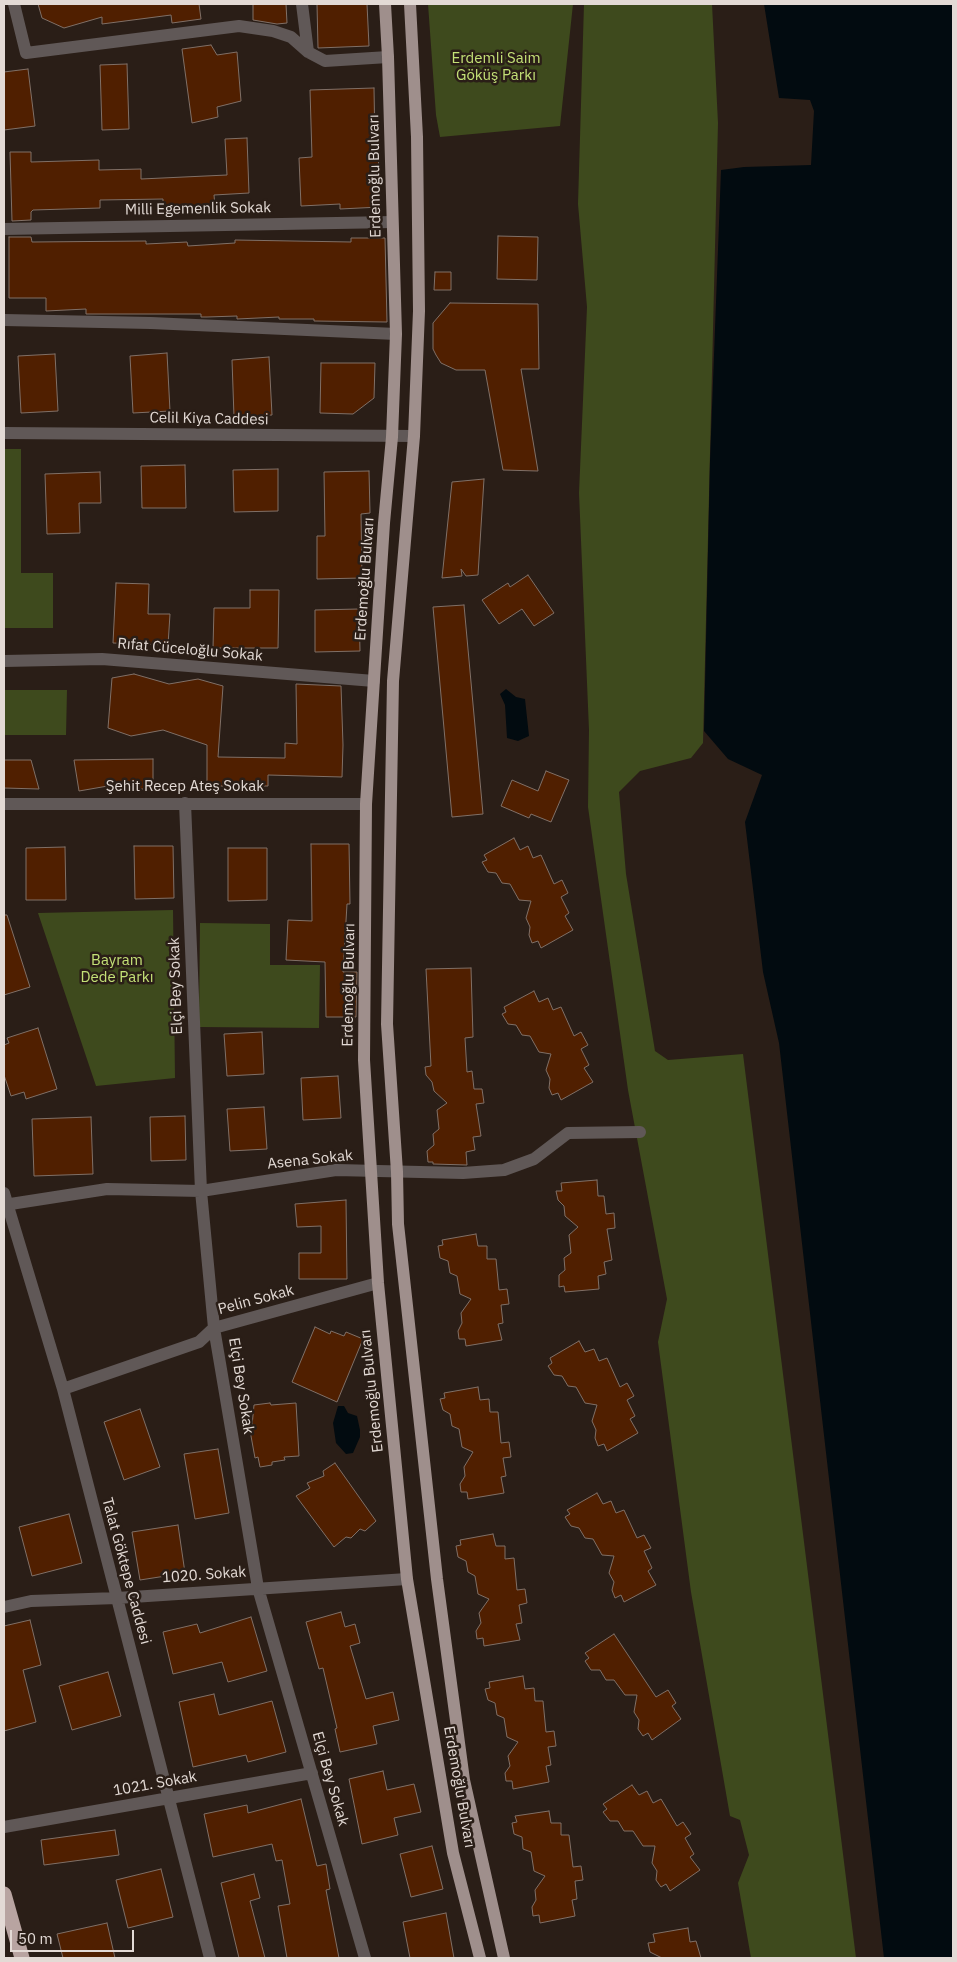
<!DOCTYPE html>
<meta charset="utf-8">
<style>
body{margin:0}
#map{position:relative;width:957px;height:1962px;overflow:hidden;background:#2a1e17;font-family:"IBM Plex Sans",sans-serif}
canvas{display:block}
.frame{position:absolute;inset:0;border:5px solid #e3dad5;pointer-events:none}
.scale{position:absolute;left:10px;top:1930px;width:124px;height:22px;box-sizing:border-box;border:2px solid #e3dad5;border-top:0;padding-left:6px;font-size:15px;line-height:18px;white-space:nowrap;color:#e3dad5;-webkit-text-stroke:4px #2a1e17;paint-order:stroke}
</style>
<div id="map">
<canvas width="957" height="1962"></canvas>
<div class="frame"></div>
<div class="scale">50 m</div>
</div>
<script>
const context = document.querySelector('canvas').getContext('2d');
context.lineJoin = 'round';
function paint(path, color) { context.fillStyle = color; context.fill(path, 'evenodd'); }
const shape = rows => new Path2D(rows.map(r => 'M' + r).join(''));
function strokePath(path, color, width, dash) { context.strokeStyle = color; context.lineWidth = width; context.lineCap = dash ? 'butt' : 'round'; context.setLineDash(dash || []); context.stroke(path); }
function write(font, color, halo, rows, align = 'center') {
  context.font = font + ' "IBM Plex Sans",sans-serif'; context.lineWidth = 5; context.setLineDash([]); context.textBaseline = 'middle'; context.strokeStyle = halo; context.fillStyle = color; for (const [text, x, y, turn = 0] of rows) {
    context.save(); context.translate(x, y); context.rotate((+turn || 0) * Math.PI / 180); context.textAlign = isNaN(turn) ? turn : align; if (halo) context.strokeText(text, 0, 0); context.fillText(text, 0, 0); context.restore();
  }
}
paint(shape([
 [428,4,573,4,560,126,440,137,436,115],
 [584,4,712,4,718,123,703,743,691,758,640,771,619,792,626,874,655,1051,668,1060,743,1054,856,1958,751,1958,738,1883,749,1855,740,1820,730,1816,691,1592,658,1342,667,1299,628,1090,588,807,589,730,579,493,587,307,578,204],
 [4,449,21,449,21,573,53,573,53,628,4,628],
 [4,690,67,690,66,735,4,735],
 [173,910,175,1078,96,1086,38,913],
 [200,923,270,924,270,965,320,965,319,1028,199,1027]
]), '#3e4a1d');
paint(shape([
 [764,4,953,4,953,1958,884,1958,779,1043,763,972,745,822,762,775,728,759,704,731,710,461,721,170,744,167,811,165,814,111,810,100,779,98],
 [506,689,516,697,525,699,529,736,518,741,507,738,505,705,500,694],
 [338,1406,344,1406,348,1413,357,1416,360,1430,360,1437,353,1453,346,1454,336,1443,333,1423]
]), '#020b10');
const building = shape([
 [38,4,199,4,201,19,172,23,171,15,102,24,102,17,64,28,42,18,38,4],
 [253,4,286,4,287,23,277,24,253,20,253,4],
 [317,4,367,4,369,46,318,48,317,4],
 [211,45,217,55,237,52,241,101,217,107,218,117,192,123,182,49,211,45],
 [127,64,129,129,102,130,100,65,127,64],
 [28,69,35,126,4,130,4,72,28,69],
 [374,88,375,146,378,146,380,207,340,209,340,204,301,206,299,158,312,157,310,90,374,88],
 [247,138,249,193,214,195,215,207,163,209,163,199,100,200,100,208,33,210,31,212,31,220,12,221,10,152,31,152,31,162,99,160,99,170,141,169,141,179,227,175,225,139,247,138],
 [498,236,538,237,537,280,497,279,498,236],
 [9,237,31,237,32,242,146,241,146,244,187,242,188,246,235,243,235,240,351,242,351,238,385,238,387,322,314,321,314,319,279,319,279,317,237,319,237,316,207,317,201,317,201,314,86,314,86,309,46,311,46,298,9,298,9,237],
 [435,272,451,272,451,290,434,290,435,272],
 [450,303,538,304,539,369,521,369,538,471,503,470,485,370,456,370,441,363,436,355,433,349,433,323,450,303],
 [167,353,170,411,133,413,130,356,167,353],
 [55,354,58,411,21,413,18,356,55,354],
 [269,357,272,415,234,417,232,360,269,357],
 [321,363,375,363,374,398,353,414,320,413,321,363],
 [185,465,186,508,142,508,141,466,185,465],
 [278,469,278,511,234,512,233,470,278,469],
 [369,471,370,513,361,514,362,578,317,579,317,536,325,536,324,472,369,471],
 [100,472,101,503,79,503,80,533,47,534,45,474,100,472],
 [484,479,478,575,466,576,461,569,462,576,442,578,452,482,484,479],
 [528,575,554,613,534,626,522,609,499,624,482,600,508,583,510,587,528,575],
 [116,583,149,584,148,614,170,614,168,645,113,643,116,583],
 [250,590,279,590,278,648,213,648,214,608,250,608,250,590],
 [464,605,483,814,452,817,433,607,464,605],
 [359,609,360,651,315,652,315,610,359,609],
 [134,674,169,684,198,679,223,686,218,757,285,758,285,743,297,744,296,684,341,686,343,745,342,777,268,775,268,786,207,786,207,745,163,730,131,736,108,728,112,678,134,674],
 [153,759,153,789,125,789,125,783,79,791,74,760,153,759],
 [4,760,31,760,39,789,4,788,4,760],
 [546,771,569,780,551,822,531,814,529,818,501,806,512,780,538,791,546,771],
 [514,838,520,850,528,846,533,858,541,855,554,884,562,880,568,893,561,897,569,913,565,916,573,930,541,948,538,941,532,943,529,935,530,927,526,918,531,901,519,900,510,884,502,883,496,873,488,872,482,862,487,860,484,855,514,838],
 [311,844,349,844,350,904,347,904,343,972,357,972,356,1017,326,1017,325,962,286,960,288,920,312,921,311,844],
 [134,846,173,846,174,898,135,899,134,846],
 [65,847,66,900,26,900,26,848,65,847],
 [228,848,267,848,267,900,228,901,228,848],
 [4,915,7,915,30,987,4,995,4,915],
 [471,968,473,1037,465,1038,467,1072,472,1071,474,1089,482,1089,484,1103,476,1104,481,1136,473,1137,475,1150,466,1152,467,1165,433,1164,433,1162,428,1162,427,1151,434,1145,433,1134,439,1129,437,1110,447,1103,434,1091,432,1082,426,1075,425,1067,431,1066,426,969,471,968],
 [534,991,539,1002,548,998,553,1010,561,1007,574,1036,581,1032,588,1045,581,1049,589,1065,584,1068,593,1082,561,1100,558,1093,552,1095,549,1088,550,1079,546,1070,551,1054,539,1052,530,1036,522,1035,516,1025,508,1024,502,1014,506,1012,504,1007,534,991],
 [38,1028,57,1089,26,1099,24,1092,11,1096,4,1075,4,1045,9,1043,7,1038,38,1028],
 [262,1032,264,1074,227,1076,224,1034,262,1032],
 [338,1076,341,1118,303,1120,301,1078,338,1076],
 [264,1107,267,1149,230,1151,227,1109,264,1107],
 [185,1116,186,1160,151,1161,150,1117,185,1116],
 [91,1117,93,1174,34,1176,32,1119,91,1117],
 [597,1180,598,1196,604,1196,606,1214,614,1213,615,1228,607,1229,612,1260,604,1262,606,1274,598,1276,599,1289,565,1292,564,1286,559,1287,559,1275,565,1270,564,1258,571,1253,569,1235,578,1227,565,1216,564,1206,558,1200,556,1191,562,1191,561,1183,597,1180],
 [346,1200,347,1279,299,1279,299,1253,321,1253,321,1226,297,1227,295,1204,346,1200],
 [476,1234,478,1246,487,1246,487,1259,496,1259,499,1290,507,1289,509,1304,501,1305,503,1323,498,1324,502,1340,466,1346,465,1339,459,1339,458,1331,462,1323,461,1313,471,1299,460,1294,457,1276,450,1273,448,1261,440,1258,438,1246,443,1245,442,1240,476,1234],
 [315,1327,330,1334,331,1331,344,1336,346,1332,363,1339,337,1402,292,1382,315,1327],
 [579,1341,585,1352,594,1349,599,1361,607,1358,620,1387,627,1383,634,1396,627,1400,635,1416,630,1419,638,1433,607,1451,604,1444,598,1446,595,1438,596,1430,592,1421,597,1405,585,1403,576,1387,568,1386,562,1376,554,1375,548,1366,552,1363,550,1358,579,1341],
 [478,1387,480,1400,489,1399,490,1412,498,1412,501,1443,509,1442,511,1457,503,1458,506,1476,501,1477,504,1493,468,1499,467,1492,461,1492,460,1484,465,1476,464,1467,473,1452,462,1447,459,1429,452,1426,450,1414,443,1410,440,1399,445,1398,444,1393,478,1387],
 [270,1403,271,1405,296,1403,299,1456,284,1457,285,1460,272,1462,272,1465,260,1467,258,1457,255,1458,251,1436,254,1405,270,1403],
 [140,1409,160,1467,124,1480,104,1422,140,1409],
 [218,1449,229,1513,195,1519,184,1454,218,1449],
 [335,1463,376,1521,365,1531,360,1529,351,1538,346,1537,334,1547,296,1496,310,1488,307,1483,324,1476,323,1471,335,1463],
 [597,1493,603,1504,611,1501,616,1513,624,1510,637,1538,644,1535,651,1548,644,1551,652,1568,648,1571,656,1585,624,1602,621,1595,615,1598,612,1590,614,1582,609,1573,614,1556,602,1555,593,1539,585,1538,579,1528,571,1526,565,1517,570,1514,567,1510,597,1493],
 [69,1514,82,1563,32,1576,19,1527,69,1514],
 [178,1525,185,1573,140,1580,132,1532,178,1525],
 [493,1534,496,1546,505,1546,505,1559,514,1558,517,1590,525,1589,527,1603,519,1605,522,1623,516,1624,520,1640,484,1646,483,1638,477,1639,476,1631,481,1623,479,1613,489,1599,478,1594,475,1576,468,1572,466,1561,458,1557,456,1546,461,1545,460,1540,493,1534],
 [341,1612,345,1627,355,1624,360,1643,350,1646,366,1699,393,1692,399,1720,373,1726,377,1744,340,1752,335,1729,337,1728,323,1668,319,1669,306,1622,341,1612],
 [251,1617,267,1671,228,1682,222,1662,173,1674,163,1632,197,1624,200,1633,251,1617],
 [30,1620,41,1665,23,1670,36,1722,4,1731,4,1626,30,1620],
 [614,1634,656,1697,668,1690,676,1703,672,1706,681,1719,652,1740,648,1733,643,1736,638,1729,639,1720,634,1712,637,1695,625,1695,614,1680,606,1680,600,1670,591,1670,585,1661,589,1658,585,1653,614,1634],
 [108,1672,121,1716,72,1730,59,1686,108,1672],
 [523,1676,525,1689,534,1688,535,1701,543,1701,546,1732,554,1731,556,1746,548,1747,551,1765,546,1766,549,1782,513,1789,512,1781,506,1781,505,1773,510,1766,508,1756,518,1742,507,1737,504,1718,497,1715,495,1703,488,1700,485,1689,490,1688,489,1682,523,1676],
 [214,1694,219,1715,272,1701,286,1752,248,1762,246,1755,193,1767,179,1702,214,1694],
 [383,1771,387,1790,414,1784,421,1812,394,1818,398,1835,362,1844,349,1779,383,1771],
 [632,1785,639,1795,647,1791,653,1803,661,1799,677,1826,683,1822,691,1834,685,1838,694,1854,690,1857,700,1870,670,1891,666,1884,661,1887,656,1880,657,1871,652,1863,655,1846,643,1846,633,1831,624,1831,618,1821,610,1821,603,1812,607,1809,603,1804,632,1785],
 [301,1799,317,1866,326,1864,330,1889,326,1890,339,1958,287,1958,278,1906,290,1904,282,1860,276,1861,272,1844,213,1857,204,1814,247,1805,248,1813,301,1799],
 [549,1811,551,1823,561,1823,561,1835,569,1835,573,1867,581,1866,583,1880,575,1881,577,1899,572,1900,575,1916,540,1923,539,1915,533,1916,532,1907,536,1900,535,1890,545,1876,534,1871,531,1852,523,1849,522,1837,514,1834,512,1823,517,1822,515,1816,549,1811],
 [115,1830,119,1855,44,1865,41,1840,115,1830],
 [432,1846,443,1889,411,1897,400,1854,432,1846],
 [161,1869,173,1917,128,1928,116,1880,161,1869],
 [254,1874,260,1898,250,1901,265,1958,239,1958,221,1883,254,1874],
 [446,1913,454,1958,410,1958,403,1922,446,1913],
 [107,1923,115,1958,63,1958,57,1934,107,1923],
 [688,1928,690,1942,696,1941,701,1958,662,1958,650,1952,648,1943,655,1942,653,1934,688,1928]
]);
paint(building, '#501f00');
strokePath(building, '#807067', 1);
strokePath(shape([
 [14,4,26,53,239,26,273,31,291,37,308,52,325,61,388,57],
 [302,4,308,52],
 [4,229,392,222],
 [4,320,151,323,396,334],
 [4,433,414,436],
 [4,661,102,659,374,681],
 [185,803,201,1191,214,1328,258,1588,365,1958],
 [4,804,366,804],
 [4,1193,63,1389,210,1958],
 [4,1205,107,1189,201,1191,336,1170,463,1173,504,1170,534,1159,568,1133,640,1132],
 [63,1389,199,1342,214,1328,378,1283],
 [4,1607,31,1601,117,1598,407,1579],
 [4,1827,312,1773]
]), '#605857', 12);
strokePath(shape([
 [385,4,388,57,396,334,392,437,384,523,366,804,364,1060,378,1283,407,1579,453,1853,480,1958],
 [410,4,417,137,419,311,414,436,393,681,387,1024,397,1172,398,1224,437,1579,464,1780,504,1958]
]), '#9f8f8c', 12);
strokePath(shape([
 [4,1894,22,1958]
]), '#b8a4a1', 15);
write('15px', '#c4e177', '#2a1e17', [
 ["Erdemli Saim",496,59],
 ["Göküş Parkı",496,76],
 ["Bayram",117,961],
 ["Dede Parkı",117,978]
]);
write('15px', '#e3dad5', '#2a1e17', [
 ["Erdemoğlu Bulvarı",375,176,-91],
 ["Milli Egemenlik Sokak",198,209,-1],
 ["Celil Kiya Caddesi",209,419,1],
 ["Erdemoğlu Bulvarı",365,579,-86],
 ["Rıfat Cüceloğlu Sokak",190,650,5],
 ["Şehit Recep Ateş Sokak",185,787],
 ["Erdemoğlu Bulvarı",349,985,-89],
 ["Elçi Bey Sokak",176,986,-92],
 ["Asena Sokak",310,1160,-6],
 ["Pelin Sokak",256,1300,-15],
 ["Elçi Bey Sokak",241,1386,81],
 ["Erdemoğlu Bulvarı",372,1391,-96],
 ["Talat Göktepe Caddesi",126,1571,75],
 ["1020. Sokak",204,1575,-4],
 ["Elçi Bey Sokak",330,1779,74],
 ["1021. Sokak",155,1784,-10],
 ["Erdemoğlu Bulvarı",459,1787,80]
]);
</script>
